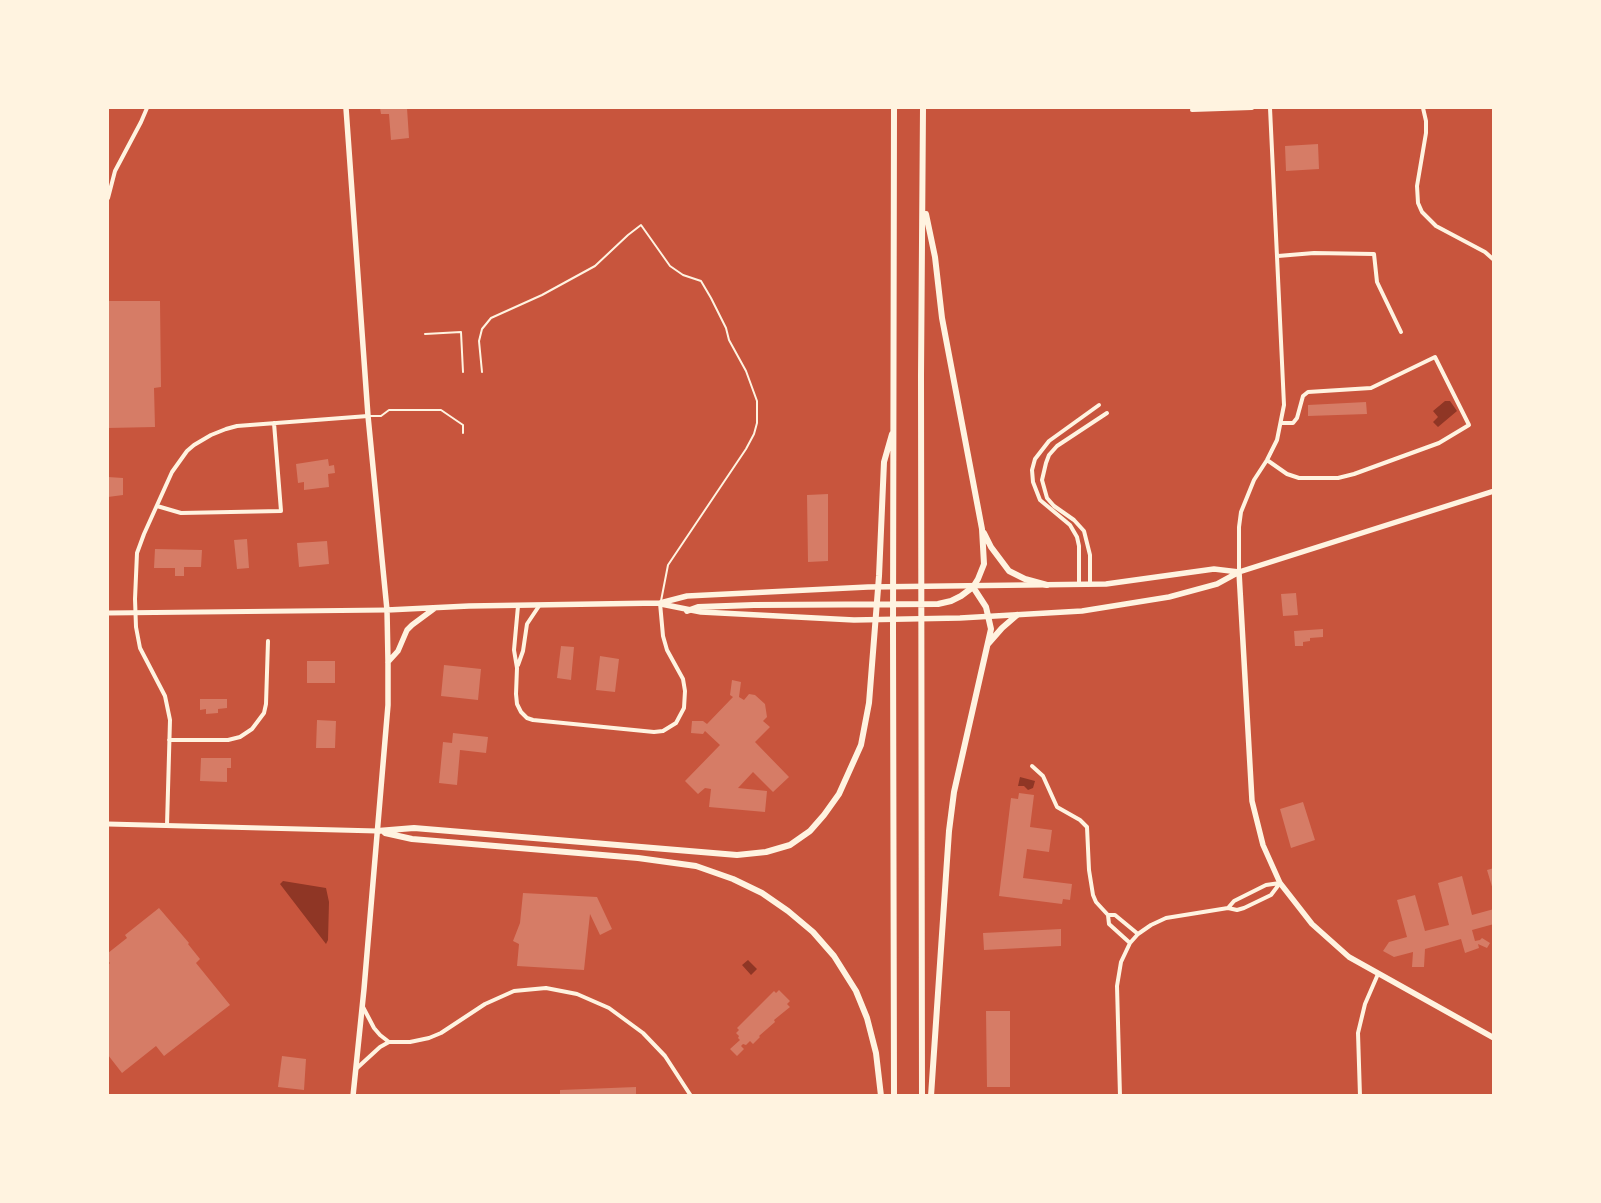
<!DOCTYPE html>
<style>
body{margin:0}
#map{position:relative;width:1601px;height:1203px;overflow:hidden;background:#c8553d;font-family:"Roboto Condensed",sans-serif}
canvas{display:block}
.frame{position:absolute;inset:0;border:109px solid #fff3e0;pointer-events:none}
</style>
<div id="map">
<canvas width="1601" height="1203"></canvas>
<div class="frame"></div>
</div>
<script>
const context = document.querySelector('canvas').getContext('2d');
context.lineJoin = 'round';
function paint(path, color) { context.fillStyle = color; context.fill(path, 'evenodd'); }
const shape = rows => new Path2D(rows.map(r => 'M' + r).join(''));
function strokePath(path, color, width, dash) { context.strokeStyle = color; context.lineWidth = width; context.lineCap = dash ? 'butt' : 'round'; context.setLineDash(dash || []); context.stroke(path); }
paint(shape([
 [1445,401,1450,401,1457,411,1438,427,1433,422,1438,417,1433,411],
 [1020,777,1035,781,1033,788,1028,790,1024,786,1018,786],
 [283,881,326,888,329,902,328,940,326,944,280,884],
 [748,960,757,969,751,975,742,965]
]), '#8f3625');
paint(shape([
 [380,108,407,108,409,138,391,140,389,114,381,114],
 [1318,144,1319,169,1286,171,1285,146],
 [108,301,160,301,161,387,154,388,155,427,108,428],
 [1366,402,1367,414,1308,416,1308,405],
 [328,459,329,466,334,465,335,473,328,474,329,487,304,490,304,482,298,483,296,464],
 [108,477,123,478,123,495,108,497],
 [828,494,828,561,808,562,807,495],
 [247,539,249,568,237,569,234,540],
 [327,541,329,564,299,567,297,543],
 [155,549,202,550,201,567,184,567,184,576,175,576,175,568,154,568],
 [1296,593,1298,615,1283,616,1281,594],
 [1323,629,1323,637,1310,638,1310,641,1303,642,1303,646,1295,646,1294,631],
 [561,646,574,647,571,680,557,678],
 [600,656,619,659,615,692,596,690],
 [307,661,335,661,335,683,307,683],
 [444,665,481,669,478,700,441,696],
 [732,680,741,682,739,697,744,700,749,694,755,695,765,704,767,717,763,721,770,727,755,742,789,777,773,792,753,772,738,788,767,791,765,812,709,807,711,789,705,788,698,794,685,781,720,745,705,731,703,734,691,733,692,721,703,721,707,724,733,697,730,695],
 [200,699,227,699,227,708,218,709,218,713,206,714,206,709,200,710],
 [317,720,336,721,335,748,316,748],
 [453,733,488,737,486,753,460,750,457,785,439,783,443,742,452,743],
 [201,758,231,758,231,768,227,768,227,782,200,781],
 [1019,793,1034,795,1030,827,1052,830,1049,852,1027,849,1023,878,1072,884,1070,900,1063,899,1062,904,999,896,1011,798,1018,799],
 [1303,802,1315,840,1291,848,1280,809],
 [1494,868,1494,890,1493,890,1487,870],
 [1462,876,1472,915,1494,909,1494,924,1472,930,1475,941,1480,940,1482,938,1490,943,1487,948,1478,944,1479,948,1465,953,1461,939,1425,949,1424,967,1412,967,1413,952,1394,957,1383,951,1389,942,1407,937,1397,900,1415,895,1425,931,1449,925,1438,883],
 [523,893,597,897,612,929,600,935,590,914,584,970,517,966,519,944,513,941,520,923],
 [159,908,189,943,188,944,200,959,196,963,230,1005,164,1056,156,1046,122,1073,108,1055,108,965,110,963,108,961,108,953,127,938,125,935],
 [1061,929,1061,946,984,950,983,933],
 [779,990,790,1001,787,1004,790,1007,774,1020,775,1022,759,1036,760,1037,753,1044,750,1041,746,1045,743,1044,741,1046,744,1049,737,1056,730,1049,740,1040,738,1038,739,1036,736,1033,739,1030,737,1028,774,991,776,993],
 [986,1011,1010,1011,1010,1087,987,1087],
 [282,1056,306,1059,304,1090,278,1087],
 [636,1087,636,1096,560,1096,560,1090]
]), '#d67c66');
strokePath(shape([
 [425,334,461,332,463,372],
 [482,372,479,341,482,329,491,318,542,295,595,266,628,235,641,225,670,266,683,275,701,281,711,298,726,328,729,340,746,371,757,401,757,423,754,434,746,449,668,565,661,601],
 [370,416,381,416,389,410,441,410,463,425,463,433]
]), '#fff3e0', 2);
strokePath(shape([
 [1423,108,1426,121,1426,133,1417,186,1418,203,1422,212,1436,226,1485,252,1494,260],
 [1192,110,1252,108],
 [108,198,115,171,141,122,147,108],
 [1278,256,1314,253,1374,254,1377,282,1401,332],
 [1267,460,1287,474,1299,478,1338,478,1354,474,1439,443,1469,425,1435,357,1371,388,1308,392,1303,396,1297,418,1293,423,1282,423],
 [157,506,181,513,281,511,274,423],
 [1239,572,1239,527,1241,512,1254,480,1267,460,1277,440,1284,405,1270,108],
 [1090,583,1090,555,1084,531,1074,520,1054,506,1047,498,1042,480,1046,463,1049,455,1057,446,1107,413],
 [1079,584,1079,546,1077,537,1070,525,1040,500,1033,482,1032,470,1035,459,1049,441,1099,405],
 [518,606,514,650,517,668,516,694,517,704,521,712,527,718,533,720,654,732,663,731,676,723,684,708,685,691,683,679,667,650,663,636,660,603],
 [518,665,523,651,527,624,539,606],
 [169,740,228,740,240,737,252,729,264,713,266,704,268,641],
 [1032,766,1043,776,1057,807,1080,820,1087,827,1089,870,1093,895,1096,902,1108,915,1109,924,1130,943],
 [167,825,170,720,165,696,140,648,136,627,135,599,137,553,144,534,172,472,187,451,194,445,211,435,226,429,237,426,368,416],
 [1228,908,1234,901,1266,885,1280,883],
 [1108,915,1115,915,1138,934],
 [363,1007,374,1028,380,1035,389,1042,410,1042,429,1038,441,1033,485,1004,514,991,546,988,577,994,609,1008,643,1033,665,1056,691,1096],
 [356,1069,380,1047,389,1042],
 [1120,1096,1117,986,1121,962,1130,943,1138,934,1151,925,1166,918,1228,908,1237,910,1244,908,1271,895,1280,883],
 [1360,1096,1358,1033,1365,1004,1378,974]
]), '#fff3e0', 4);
strokePath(shape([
 [108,613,387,610],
 [108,824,377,831]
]), '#fff3e0', 5);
strokePath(shape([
 [346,108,368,416,387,610,388,662,388,705,364,989,353,1096],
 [1239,572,1252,801,1263,845,1280,883,1312,924,1349,957,1494,1038],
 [661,604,701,612,854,620,960,618,1082,611,1169,597,1217,584,1239,572,1494,491],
 [387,610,469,606,660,603,687,596,868,587,1106,584,1214,569,1239,572],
 [388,662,398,651,407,630,412,625,435,608]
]), '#fff3e0', 5.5);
strokePath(shape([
 [894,108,893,629,894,1096],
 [984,533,991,547,1009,571,1025,579,1047,585],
 [687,611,698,607,754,605,938,604,951,601,961,596,973,587,978,579,984,564,982,529,942,318,935,257,926,214],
 [988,644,1002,628,1017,615],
 [377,831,414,828,737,855,766,852,790,845,810,831,824,815,839,794,861,745,869,703,879,576,884,462,892,434],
 [385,833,412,839,638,858,696,866,733,879,762,893,788,911,813,932,834,956,856,991,867,1018,876,1053,881,1096],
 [922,1096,921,375,923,108],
 [931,1096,949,831,954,792,991,629,986,607,973,587]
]), '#fff3e0', 6);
</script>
